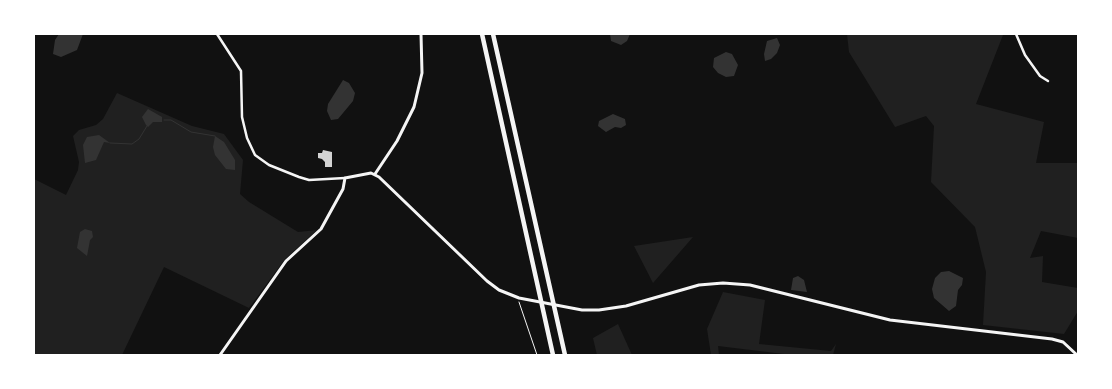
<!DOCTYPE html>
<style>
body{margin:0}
#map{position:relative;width:1112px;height:389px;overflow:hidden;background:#111;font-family:Raleway,sans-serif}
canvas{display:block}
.frame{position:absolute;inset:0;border:35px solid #fff;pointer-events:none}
</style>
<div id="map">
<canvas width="1112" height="389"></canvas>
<div class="frame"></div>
</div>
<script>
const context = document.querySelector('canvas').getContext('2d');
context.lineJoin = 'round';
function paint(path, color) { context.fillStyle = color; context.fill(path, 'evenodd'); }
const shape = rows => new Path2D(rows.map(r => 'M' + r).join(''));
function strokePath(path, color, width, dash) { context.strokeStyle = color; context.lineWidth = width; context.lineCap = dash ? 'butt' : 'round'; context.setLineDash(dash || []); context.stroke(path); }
paint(shape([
 [847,34,1003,35,976,104,1044,122,1036,163,1078,163,1078,238,1041,231,1030,258,1043,256,1042,282,1078,288,1078,311,1064,334,983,325,986,272,975,227,931,182,934,126,926,116,895,127,849,52],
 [117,93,192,126,224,134,243,160,240,194,249,202,298,232,317,230,285,259,249,308,164,267,122,355,34,355,34,179,66,195,78,170,79,162,73,136,79,130,96,125,103,119],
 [693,237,653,283,634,246],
 [723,292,765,300,759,344,831,351,836,344,833,355,792,355,718,346,719,355,711,355,707,329],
 [618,324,632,355,597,355,593,338]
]), '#202020');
paint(shape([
 [59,34,83,34,77,50,61,57,53,54,55,40],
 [610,34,630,34,627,41,621,45,611,41],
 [777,38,780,45,777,53,771,59,765,61,764,54,767,41],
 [726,52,732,54,738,65,734,76,726,77,718,73,713,67,714,58],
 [343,80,349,83,355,93,353,101,338,119,331,120,327,111,328,104],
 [148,109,162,117,162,122,153,122,148,127,146,125,142,117],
 [613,114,625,119,626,125,621,128,615,127,606,132,598,126,599,121],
 [99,135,110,143,104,142,96,160,85,163,83,145,87,137],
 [215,136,224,142,235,160,235,170,226,169,215,155,213,147],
 [85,229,92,231,93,237,90,240,87,256,77,248,80,232],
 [949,271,963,278,962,285,958,290,956,306,949,311,934,298,932,289,935,278,941,272],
 [798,276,804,280,807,292,791,290,793,278]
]), '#333');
strokePath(shape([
 [164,120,171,120,191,132,215,136],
 [110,143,132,144,139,139,147,126]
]), '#333', 1);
paint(shape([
 [323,150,332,152,332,167,325,167,325,162,322,159,318,158,318,153,322,153]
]), '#d3d3d3');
strokePath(shape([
 [519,302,537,355]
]), '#f5f5f5', 1);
strokePath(shape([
 [217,34,241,71,242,117,247,138,255,155,269,165,299,177,309,180,345,178],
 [1016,34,1025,55,1040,76,1048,81]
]), '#f5f5f5', 2.5);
strokePath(shape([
 [375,174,397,141,414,107,422,73,421,34],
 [220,355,286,261,321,229,343,189,345,178,371,173,379,177,487,281,499,290,519,298,582,310,599,310,626,306,699,285,723,283,750,285,890,320,1052,339,1063,342,1077,355]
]), '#f5f5f5', 3);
strokePath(shape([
 [482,34,553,355],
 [493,34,565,355]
]), '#f5f5f5', 4.5);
</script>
